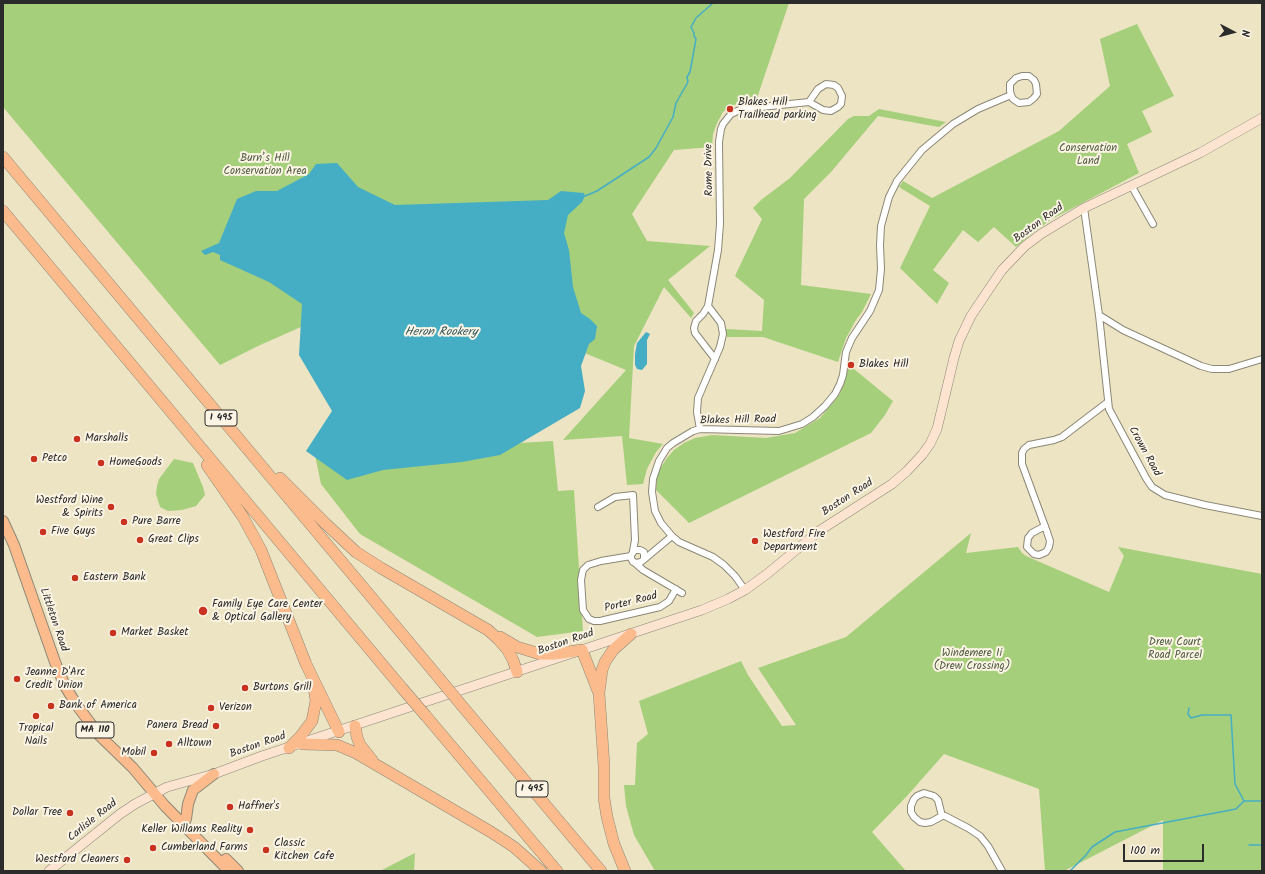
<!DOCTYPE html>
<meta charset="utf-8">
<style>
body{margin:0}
#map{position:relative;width:1265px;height:874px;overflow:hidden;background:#ece4c3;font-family:Kalam,sans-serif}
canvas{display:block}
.frame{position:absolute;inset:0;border:4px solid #2b2b2b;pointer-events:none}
.north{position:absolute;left:1213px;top:12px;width:40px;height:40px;-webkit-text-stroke:3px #fcf5e5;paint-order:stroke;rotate:96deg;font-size:11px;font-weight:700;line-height:16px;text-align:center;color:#2b2b2b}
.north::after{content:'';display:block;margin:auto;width:14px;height:18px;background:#2b2b2b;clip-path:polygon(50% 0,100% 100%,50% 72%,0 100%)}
.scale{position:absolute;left:1123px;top:844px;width:81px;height:18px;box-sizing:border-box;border:2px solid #2b2b2b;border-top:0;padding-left:5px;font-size:12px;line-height:14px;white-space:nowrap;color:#2b2b2b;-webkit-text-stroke:3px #fcf5e5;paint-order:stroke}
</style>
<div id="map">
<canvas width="1265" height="874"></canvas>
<div class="frame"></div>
<div class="north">N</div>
<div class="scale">100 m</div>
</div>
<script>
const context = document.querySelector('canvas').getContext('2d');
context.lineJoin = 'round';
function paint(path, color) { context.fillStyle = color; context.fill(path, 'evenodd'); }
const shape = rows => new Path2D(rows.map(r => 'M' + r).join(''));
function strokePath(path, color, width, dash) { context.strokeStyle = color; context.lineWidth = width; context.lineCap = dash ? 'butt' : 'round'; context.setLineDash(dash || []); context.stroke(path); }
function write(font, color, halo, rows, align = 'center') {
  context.font = font + ' Kalam,sans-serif'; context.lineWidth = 4; context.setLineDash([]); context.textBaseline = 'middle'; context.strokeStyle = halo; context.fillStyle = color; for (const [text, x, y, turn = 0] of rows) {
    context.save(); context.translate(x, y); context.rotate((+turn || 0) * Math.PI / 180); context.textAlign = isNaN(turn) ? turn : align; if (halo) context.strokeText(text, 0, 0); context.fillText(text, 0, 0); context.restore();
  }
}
paint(shape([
 [3,3,789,3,756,101,733,105,723,112,717,123,713,134,712,147,674,150,632,214,647,241,710,246,668,280,694,313,691,318,664,287,634,346,629,438,663,444,656,452,647,469,643,484,627,485,622,436,563,440,626,370,480,310,486,245,258,346,220,365,3,107],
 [1137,24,1174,96,1142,111,1152,132,1127,144,1139,173,1052,219,1034,232,1016,247,994,227,978,242,963,230,933,270,949,283,937,304,900,268,930,206,899,187,903,181,932,198,1059,131,1110,86,1100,39],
 [879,109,946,122,939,127,878,116,831,172,804,199,801,285,871,294,862,312,856,320,846,338,838,362,763,337,727,337,726,329,762,331,764,300,735,276,762,219,753,208,761,200,790,178,848,119,854,116,869,116],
 [849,365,893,401,885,415,871,433,689,523,656,490,657,476,661,467,667,458,674,450,684,443,695,438,712,435,766,438,795,433,820,418,840,394],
 [553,441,558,491,574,490,583,631,537,637,360,534,321,484,315,455],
 [174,459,193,463,203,487,205,495,196,506,182,510,168,511,160,507,156,494,157,486,159,479],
 [971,533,966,553,1018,547,1022,553,1026,556,1109,592,1124,556,1118,547,1262,574,1262,871,1163,871,1163,820,1064,871,1045,871,1039,789,944,754,907,796,872,832,906,871,655,871,634,835,626,806,624,785,635,785,637,743,648,734,639,701,741,661,748,675,782,726,796,725,758,668,846,637],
 [415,853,414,871,380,871]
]), '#a5cf7a');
paint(shape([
 [337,163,358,187,395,205,548,200,561,191,584,193,585,196,582,202,568,215,564,233,569,250,573,287,581,313,590,319,597,326,595,339,589,344,581,366,585,391,580,408,500,455,462,462,383,470,347,480,306,451,332,411,299,355,302,304,269,282,220,260,220,255,213,252,205,255,201,251,219,243,237,199,256,191,277,191,309,174,316,164],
 [646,332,650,334,647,340,647,364,642,370,637,369,635,365,635,354,637,343]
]), '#45aec5');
strokePath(shape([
 [585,196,597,191,649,157,656,148,673,117,676,103,688,82,687,77,690,72,696,39,694,36,694,33,691,27,696,18,713,3],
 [1189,708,1188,714,1191,718,1202,715,1231,715,1235,784,1244,801],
 [1249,845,1262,845],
 [1070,871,1086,855,1092,847,1115,832,1236,809,1244,801,1262,801]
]), '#45aec5', 1.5);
const minor = shape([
 [1131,185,1153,224],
 [1084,208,1099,315,1109,409,1146,478,1152,487,1165,495,1205,505,1262,516],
 [1099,315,1123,330,1201,366,1212,369,1229,369,1262,359],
 [715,359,695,333,694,328,696,321,703,314,708,306,718,250,720,224,719,142,721,129,723,124,731,114,742,109,809,102,823,110,831,111,838,107,841,104,842,96,838,88,834,85,826,84,818,89,809,102],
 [700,429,697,412,698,398,720,347,723,334,721,323,708,306],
 [598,507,615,497,633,495,635,540,633,551],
 [1045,526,1032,533,1028,538,1027,547,1034,554,1039,555,1046,552,1049,547,1050,541,1047,532,1022,464,1022,453,1024,449,1029,445,1054,440,1062,437,1108,402],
 [631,556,601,561,588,565,583,570,581,580,583,610,589,619,594,621,600,621,660,607,669,601,676,589],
 [644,559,644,552,640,550,635,550,631,555,631,558,633,562,637,563,641,562,672,536],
 [635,563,643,570,682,593],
 [745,590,735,576,724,565,713,557,679,542,672,536,661,523,655,511,652,492,653,479,659,461,667,448,673,443,693,431,700,429,779,431,802,424,813,417,825,406,835,394,840,384,843,375,846,352,852,338,870,311,879,290,881,269,880,245,881,226,889,197,897,181,922,150,953,124,978,109,1011,95,1010,91,1010,84,1016,78,1022,76,1029,76,1034,80,1036,84,1037,94,1034,98,1029,102,1019,103,1013,99,1011,95],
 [942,816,938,800,934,796,924,793,917,796,914,799,911,806,911,812,914,817,920,822,925,823,931,822,942,816,945,816,968,828,980,836,988,846,1002,871]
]);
const secondary = shape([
 [49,871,120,814,135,804,167,787,214,774,262,756,702,610,728,599,745,590,767,574,819,531,892,484,907,471,922,455,930,444,937,429,954,358,959,341,971,316,989,289,1002,270,1025,246,1041,234,1084,208,1200,153,1262,118]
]);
const primary = shape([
 [3,521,14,545,55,662,65,686,76,704,99,735,133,768,165,806,229,871],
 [186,819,188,804,193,790,214,774],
 [226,859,238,871]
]);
const motorway = shape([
 [3,157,439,678],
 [3,211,402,688],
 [207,465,243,517,261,550,306,664,339,732],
 [280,478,326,524,356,552,381,568,488,630,498,639,507,649,513,660,517,672],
 [500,637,517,647,540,654,554,654,582,650,598,691],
 [463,707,601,871],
 [426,716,557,871],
 [355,726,357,737,360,745,372,760],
 [302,744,337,745,356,753,491,832,514,847,541,871],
 [289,748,300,737,312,721,316,701,314,688],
 [625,871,614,844,607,817,604,798,604,766,599,693,602,670,605,662,613,650,631,634]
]);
strokePath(minor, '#8c8877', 8);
strokePath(secondary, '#8c8877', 10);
strokePath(primary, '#8c8877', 12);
strokePath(motorway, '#8c8877', 12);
strokePath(minor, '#fff', 6);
strokePath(secondary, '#fde4d1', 9);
strokePath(primary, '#fbbb8c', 10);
strokePath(motorway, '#fbbb8c', 11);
const motorwayBridge = shape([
 [439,678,463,707],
 [402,688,426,716]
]);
strokePath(motorwayBridge, '#8c8877', 12, []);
strokePath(motorwayBridge, '#fbbb8c', 11);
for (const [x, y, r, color] of [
 [730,109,4,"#c8321e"],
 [851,365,4,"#c8321e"],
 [77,439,4,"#c8321e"],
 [34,459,4,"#c8321e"],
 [101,463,4,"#c8321e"],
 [111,507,4,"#c8321e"],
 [124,522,4,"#c8321e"],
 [43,532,4,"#c8321e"],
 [140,540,4,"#c8321e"],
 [755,541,4,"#c8321e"],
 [75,578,4,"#c8321e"],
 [203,611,5,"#c8321e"],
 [113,633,4,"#c8321e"],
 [17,679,4,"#c8321e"],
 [245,688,4,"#c8321e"],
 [51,706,4,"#c8321e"],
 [211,708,4,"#c8321e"],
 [36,716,4,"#c8321e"],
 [216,726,4,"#c8321e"],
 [169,744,4,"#c8321e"],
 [154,753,4,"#c8321e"],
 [230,807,4,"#c8321e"],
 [70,813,4,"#c8321e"],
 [250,830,4,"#c8321e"],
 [153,848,4,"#c8321e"],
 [266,850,4,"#c8321e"],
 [127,860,4,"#c8321e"]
]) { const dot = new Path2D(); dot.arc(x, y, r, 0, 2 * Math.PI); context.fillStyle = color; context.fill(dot); strokePath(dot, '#fcf5e5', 1.5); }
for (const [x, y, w] of [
 [221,418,32],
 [95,730,38],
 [532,789,32]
]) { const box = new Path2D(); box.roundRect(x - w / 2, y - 8, w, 16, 3); context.fillStyle = '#fcf5e5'; context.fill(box); strokePath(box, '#2b2b2b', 1); }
write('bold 10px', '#2b2b2b', null, [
 ["I 495",221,418],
 ["MA 110",95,730],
 ["I 495",532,789]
]);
write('11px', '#2b2b2b', '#fcf5e5', [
 ["Blakes Hill",738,103],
 ["Trailhead parking",738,116],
 ["Blakes Hill",859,365],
 ["Marshalls",85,439],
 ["Petco",42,459],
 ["HomeGoods",109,463],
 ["Westford Wine",103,501,"right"],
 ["& Spirits",103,514,"right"],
 ["Pure Barre",132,522],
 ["Five Guys",51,532],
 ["Westford Fire",763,535],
 ["Department",763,548],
 ["Great Clips",148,540],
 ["Eastern Bank",83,578],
 ["Family Eye Care Center",212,605],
 ["& Optical Gallery",212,618],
 ["Market Basket",121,633],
 ["Jeanne D'Arc",25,673],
 ["Credit Union",25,686],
 ["Burtons Grill",253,688],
 ["Bank of America",59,706],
 ["Verizon",219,708],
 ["Panera Bread",208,726,"right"],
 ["Tropical",36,729,"center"],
 ["Nails",36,742,"center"],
 ["Alltown",177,744],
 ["Mobil",146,753,"right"],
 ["Haffner's",238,807],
 ["Dollar Tree",62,813,"right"],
 ["Keller Willams Reality",242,830,"right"],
 ["Classic",274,844],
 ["Kitchen Cafe",274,857],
 ["Cumberland Farms",161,848],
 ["Westford Cleaners",119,860,"right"]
], 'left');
write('11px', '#505c43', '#fcf5e5', [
 ["Conservation",1088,149],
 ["Land",1088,162],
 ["Burn’s Hill",265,159],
 ["Conservation Area",265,172],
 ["Drew Court",1175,643],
 ["Road Parcel",1175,656],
 ["Windemere Ii",972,654],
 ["(Drew Crossing)",972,667]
]);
write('11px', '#2b2b2b', '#fcf5e5', [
 ["Rome Drive",710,170,-91],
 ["Boston Road",1039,224,-36],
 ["Blakes Hill Road",738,421,-1],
 ["Crown Road",1144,452,61],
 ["Boston Road",848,498,-33],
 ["Porter Road",631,603,-14],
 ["Littleton Road",53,620,71],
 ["Boston Road",566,643,-19],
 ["Boston Road",258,746,-19],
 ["Carlisle Road",93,821,-39]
]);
write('italic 12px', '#345961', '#fcf5e5', [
 ["Heron Rookery",441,333]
]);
</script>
